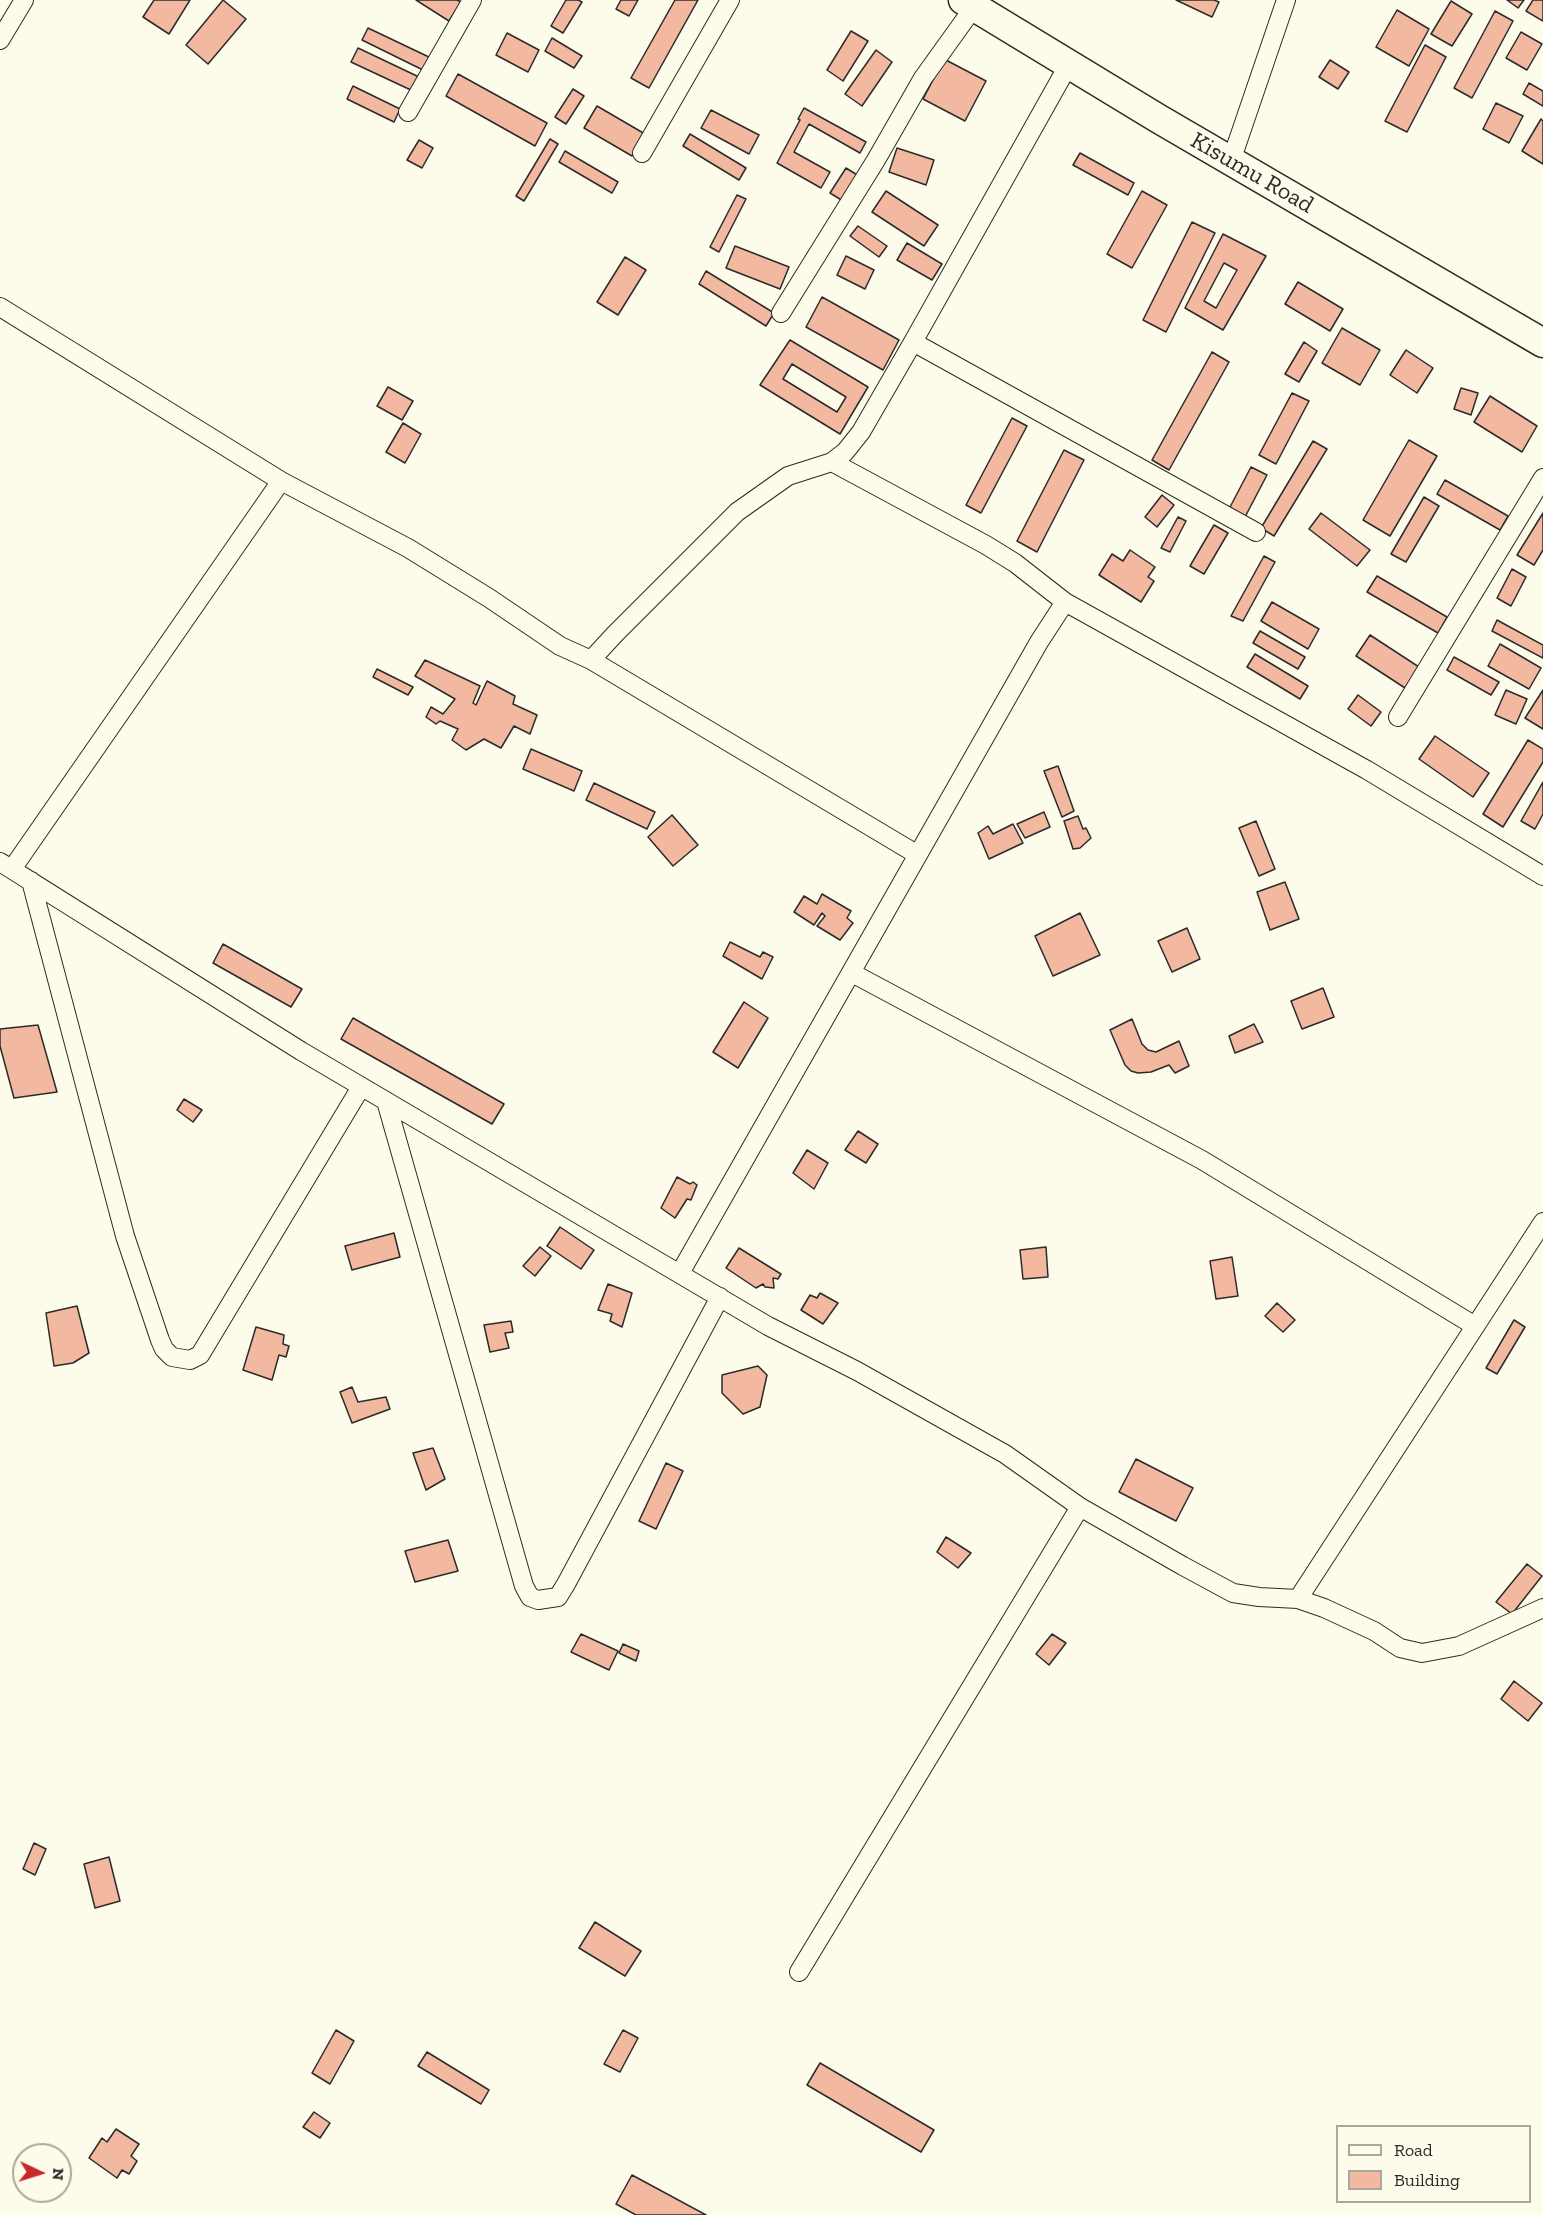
<!DOCTYPE html>
<style>
body{margin:0}
#map{position:relative;width:1543px;height:2215px;overflow:hidden;background:#fdfbea;font-family:"Zilla Slab",serif}
canvas{display:block}
.legend{position:absolute;left:1336px;top:2125px;width:195px;height:78px;box-sizing:border-box;background:#fdfbea;border:2px solid #a9a89e;margin:0;padding:8px 10px;list-style:none;font-size:18px;color:#2b2b2b}
.legend li{display:flex;align-items:center;gap:12px;height:30px}
.legend b{width:30px;border:2px solid #a9a89e}
.north{position:absolute;left:12px;top:2143px;width:60px;height:60px;box-sizing:border-box;background:#fdfbea;border:2px solid #a9a89e;border-radius:50%;rotate:94deg;font-size:16px;font-weight:700;line-height:24px;text-align:center;color:#2b2b2b}
.north::after{content:'';display:block;margin:auto;width:21px;height:27px;background:#c62828;clip-path:polygon(50% 0,100% 100%,50% 72%,0 100%)}
</style>
<div id="map">
<canvas width="1543" height="2215"></canvas>
<ul class="legend">
<li><b style="height:8px;background:#fdfbea"></b>Road</li>
<li><b style="height:16px;background:#f2b8a0"></b>Building</li>
</ul>
<div class="north">N</div>
</div>
<script>
const context = document.querySelector('canvas').getContext('2d');
context.lineJoin = 'round';
function paint(path, color) { context.fillStyle = color; context.fill(path, 'evenodd'); }
const shape = rows => new Path2D(rows.map(r => 'M' + r).join(''));
function strokePath(path, color, width, dash) { context.strokeStyle = color; context.lineWidth = width; context.lineCap = dash ? 'butt' : 'round'; context.setLineDash(dash || []); context.stroke(path); }
function write(font, color, halo, rows, align = 'center') {
  context.font = font + ' "Zilla Slab",serif'; context.lineWidth = 4.5; context.setLineDash([]); context.textBaseline = 'middle'; context.strokeStyle = halo; context.fillStyle = color; for (const [text, x, y, turn = 0] of rows) {
    context.save(); context.translate(x, y); context.rotate((+turn || 0) * Math.PI / 180); context.textAlign = isNaN(turn) ? turn : align; if (halo) context.strokeText(text, 0, 0); context.fillText(text, 0, 0); context.restore();
  }
}
const building = shape([
 [154,0,190,0,169,34,143,17,154,0],
 [223,0,246,19,208,64,186,45,223,0],
 [416,0,457,0,461,2,449,21,416,0],
 [566,0,578,0,582,2,563,33,551,26,566,0],
 [621,0,638,0,629,16,616,9,621,0],
 [675,0,698,0,649,88,631,78,675,0],
 [1176,0,1214,0,1219,2,1212,17,1176,0],
 [1507,0,1524,0,1518,8,1507,0],
 [1533,0,1543,0,1543,21,1526,11,1533,0],
 [1451,1,1472,14,1452,46,1431,34,1451,1],
 [1397,10,1429,29,1409,66,1376,47,1397,10],
 [1495,11,1513,21,1472,98,1454,88,1495,11],
 [368,28,431,58,425,71,362,40,368,28],
 [851,31,868,41,843,81,827,70,851,31],
 [1521,32,1542,44,1527,70,1506,58,1521,32],
 [507,33,539,50,528,72,496,55,507,33],
 [552,38,582,56,574,68,545,51,552,38],
 [1425,45,1446,57,1407,132,1385,121,1425,45],
 [358,48,419,77,413,91,351,62,358,48],
 [876,50,892,62,862,106,845,94,876,50],
 [944,59,986,81,965,121,923,99,944,59],
 [1330,60,1349,72,1338,89,1319,77,1330,60],
 [458,74,547,123,535,146,446,96,458,74],
 [1529,83,1543,91,1543,106,1523,94,1529,83],
 [353,86,400,109,394,122,347,99,353,86],
 [573,89,584,96,566,124,555,117,573,89],
 [1496,103,1523,116,1509,143,1483,129,1496,103],
 [597,106,645,134,632,156,584,128,597,106],
 [804,108,866,142,860,153,809,124,794,152,830,172,821,188,777,163,800,120,798,119,804,108],
 [711,110,759,135,749,154,701,128,711,110],
 [1541,119,1543,121,1543,164,1522,151,1541,119],
 [690,134,746,168,739,180,683,146,690,134],
 [550,139,558,144,524,201,516,196,550,139],
 [419,140,433,148,422,168,407,160,419,140],
 [897,148,934,160,926,185,889,172,897,148],
 [565,151,618,182,612,193,559,162,565,151],
 [1080,153,1134,183,1128,195,1073,165,1080,153],
 [846,168,859,176,843,201,830,193,846,168],
 [886,191,938,225,924,246,872,212,886,191],
 [1142,191,1167,205,1132,268,1107,254,1142,191],
 [737,195,746,199,719,252,710,247,737,195],
 [1192,222,1215,233,1166,332,1143,320,1192,222],
 [858,226,887,246,879,257,850,236,858,226],
 [1223,234,1266,256,1223,330,1185,308,1223,234],
 [1224,263,1237,270,1216,308,1204,301,1224,263],
 [907,243,942,264,932,280,897,260,907,243],
 [735,246,789,267,780,289,726,268,735,246],
 [846,256,874,270,865,289,837,275,846,256],
 [625,257,646,270,618,315,597,302,625,257],
 [706,271,774,313,766,326,699,284,706,271],
 [1298,282,1343,309,1330,331,1285,304,1298,282],
 [822,297,899,340,883,370,806,327,822,297],
 [1342,328,1380,350,1360,385,1322,363,1342,328],
 [790,340,868,387,840,434,760,385,790,340],
 [792,364,846,397,837,412,783,379,792,364],
 [1304,342,1317,351,1299,382,1285,374,1304,342],
 [1406,350,1433,368,1417,393,1390,375,1406,350],
 [1212,352,1229,362,1169,470,1152,460,1212,352],
 [388,387,413,401,402,420,377,406,388,387],
 [1461,388,1478,393,1471,415,1454,409,1461,388],
 [1292,393,1309,401,1276,464,1259,455,1292,393],
 [1490,396,1537,426,1522,452,1474,422,1490,396],
 [1012,418,1027,426,981,513,966,505,1012,418],
 [403,423,421,434,405,463,386,452,403,423],
 [1409,440,1437,456,1390,536,1363,520,1409,440],
 [1313,441,1327,449,1274,536,1261,528,1313,441],
 [1064,450,1084,460,1037,552,1017,541,1064,450],
 [1251,467,1267,475,1245,517,1229,509,1251,467],
 [1445,480,1508,516,1500,530,1437,494,1445,480],
 [1162,495,1174,505,1157,527,1145,517,1162,495],
 [1424,497,1439,506,1406,562,1391,554,1424,497],
 [1321,513,1370,550,1357,566,1309,529,1321,513],
 [1543,513,1543,550,1534,565,1517,555,1543,513],
 [1178,517,1186,521,1170,552,1161,548,1178,517],
 [1214,525,1228,533,1204,574,1190,566,1214,525],
 [1130,550,1155,567,1148,577,1154,581,1141,602,1099,575,1112,554,1123,561,1130,550],
 [1264,556,1275,562,1243,621,1231,616,1264,556],
 [1512,569,1526,577,1511,606,1497,598,1512,569],
 [1377,576,1447,617,1438,633,1367,592,1377,576],
 [1272,602,1319,629,1308,649,1261,621,1272,602],
 [1497,620,1543,645,1543,658,1492,631,1497,620],
 [1260,631,1305,657,1298,669,1253,643,1260,631],
 [1370,635,1419,667,1405,688,1356,656,1370,635],
 [1500,644,1541,668,1529,689,1488,666,1500,644],
 [1255,654,1308,686,1300,699,1247,667,1255,654],
 [1454,657,1499,682,1491,695,1447,670,1454,657],
 [425,660,480,686,473,703,476,705,487,681,515,696,513,704,537,715,530,734,514,726,501,748,484,739,466,750,452,740,458,729,440,721,436,724,426,717,431,707,443,714,455,699,415,676,425,660],
 [377,669,413,687,408,695,373,677,377,669],
 [1506,690,1527,699,1516,724,1495,715,1506,690],
 [1543,690,1543,729,1525,718,1543,690],
 [1358,695,1381,712,1371,726,1348,709,1358,695],
 [1435,736,1489,773,1473,797,1419,759,1435,736],
 [1528,740,1543,749,1543,762,1503,827,1483,814,1528,740],
 [531,749,582,771,574,791,523,769,531,749],
 [1058,766,1074,811,1062,817,1044,771,1058,766],
 [1543,782,1543,814,1535,829,1521,821,1543,782],
 [594,783,655,812,647,829,586,800,594,783],
 [1044,812,1050,827,1025,838,1017,824,1044,812],
 [672,815,698,845,673,866,648,837,672,815],
 [1078,816,1083,829,1086,828,1091,838,1080,848,1073,849,1064,821,1078,816],
 [1256,821,1275,869,1259,876,1239,828,1256,821],
 [1013,824,1023,843,989,859,978,833,988,826,993,834,1013,824],
 [1285,882,1299,919,1270,930,1257,892,1285,882],
 [822,894,851,911,847,918,853,923,840,940,817,926,825,916,822,913,814,925,794,912,804,896,817,904,822,894],
 [1080,913,1100,955,1053,976,1035,936,1080,913],
 [1187,928,1200,959,1172,972,1158,941,1187,928],
 [730,942,760,957,763,952,773,957,762,979,723,956,730,942],
 [223,944,302,989,291,1007,213,963,223,944],
 [1323,988,1334,1017,1302,1029,1291,1001,1323,988],
 [744,1002,768,1018,738,1068,713,1052,744,1002],
 [353,1018,504,1104,492,1124,341,1039,353,1018],
 [1132,1019,1142,1044,1148,1050,1156,1052,1179,1041,1189,1066,1175,1073,1169,1065,1151,1072,1138,1073,1131,1071,1125,1065,1110,1030,1132,1019],
 [1254,1024,1263,1042,1235,1053,1229,1036,1254,1024],
 [38,1025,57,1092,14,1098,0,1046,0,1029,38,1025],
 [184,1099,202,1110,193,1122,177,1110,184,1099],
 [858,1131,878,1144,866,1163,845,1150,858,1131],
 [807,1150,828,1163,814,1189,793,1173,807,1150],
 [677,1177,690,1184,693,1182,697,1185,691,1200,687,1199,675,1218,661,1208,677,1177],
 [560,1227,594,1250,581,1269,547,1246,560,1227],
 [394,1233,400,1257,352,1270,345,1246,394,1233],
 [540,1247,551,1256,535,1276,523,1266,540,1247],
 [1046,1247,1048,1277,1023,1279,1020,1250,1046,1247],
 [739,1248,781,1274,778,1279,773,1278,774,1288,765,1287,763,1284,756,1288,726,1268,739,1248],
 [1232,1257,1238,1296,1216,1299,1210,1261,1232,1257],
 [608,1284,632,1293,622,1327,610,1321,612,1314,598,1310,608,1284],
 [820,1293,838,1303,823,1324,801,1310,810,1295,817,1298,820,1293],
 [1277,1303,1295,1320,1283,1332,1265,1316,1277,1303],
 [77,1306,89,1353,73,1363,54,1366,46,1313,77,1306],
 [1514,1320,1525,1327,1497,1374,1486,1368,1514,1320],
 [511,1321,513,1332,505,1333,509,1348,490,1352,484,1325,511,1321],
 [256,1327,284,1335,283,1344,289,1346,286,1357,279,1355,272,1380,243,1370,256,1327],
 [758,1366,767,1375,760,1407,743,1414,722,1393,722,1375,758,1366],
 [352,1387,358,1402,386,1397,390,1409,352,1423,340,1392,352,1387],
 [433,1448,445,1479,426,1490,413,1453,433,1448],
 [1136,1459,1193,1488,1176,1521,1119,1492,1136,1459],
 [666,1463,683,1471,656,1529,639,1521,666,1463],
 [946,1537,971,1553,958,1568,937,1552,946,1537],
 [448,1540,458,1571,415,1582,405,1551,448,1540],
 [1527,1564,1542,1576,1512,1614,1496,1602,1527,1564],
 [581,1634,618,1651,609,1670,571,1652,581,1634],
 [1052,1634,1066,1643,1049,1665,1036,1654,1052,1634],
 [623,1644,639,1651,636,1661,619,1653,623,1644],
 [1514,1681,1542,1703,1528,1721,1501,1699,1514,1681],
 [34,1843,46,1849,35,1875,23,1869,34,1843],
 [109,1857,120,1901,95,1908,84,1864,109,1857],
 [595,1922,641,1951,625,1976,579,1948,595,1922],
 [336,2030,354,2041,330,2084,312,2073,336,2030],
 [623,2030,638,2038,620,2072,604,2064,623,2030],
 [427,2052,489,2090,481,2104,418,2066,427,2052],
 [820,2063,934,2130,921,2152,807,2085,820,2063],
 [314,2112,330,2123,320,2138,303,2127,314,2112],
 [116,2129,139,2144,131,2156,137,2161,129,2174,122,2170,117,2178,89,2158,102,2138,107,2142,116,2129],
 [632,2175,706,2215,636,2215,616,2204,632,2175]
]);
paint(building, '#f2b8a0');
strokePath(building, '#2b2b2b', 1.5);
const minor = shape([
 [0,40,24,0],
 [408,112,472,0],
 [642,153,730,0],
 [1231,161,1286,0],
 [0,307,281,481,408,548,489,598,560,646,591,660,918,855],
 [781,313,876,160,923,78,974,7],
 [913,342,1256,532],
 [1065,602,1367,770,1543,876],
 [591,660,615,634,737,512,788,476,832,462,845,452,861,432,913,342,1069,64],
 [1398,717,1543,478],
 [0,862,301,1051,768,1326,857,1371,1005,1454,1080,1507,1183,1566,1233,1593,1259,1597,1298,1599,1324,1608,1374,1631,1400,1648,1422,1653,1459,1646,1543,1608],
 [12,869,281,481],
 [31,881,125,1236,160,1340,164,1349,172,1357,190,1360,200,1355,361,1087],
 [852,973,1202,1160,1475,1326],
 [386,1101,524,1586,530,1597,538,1600,558,1597,566,1584,720,1297],
 [680,1273,1039,642,1065,602,1015,563,986,545,832,462],
 [1298,1599,1543,1222],
 [799,1972,1080,1507]
]);
const trunk = shape([
 [963,0,1159,119,1543,343]
]);
strokePath(minor, '#2b2b2b', 20);
strokePath(trunk, '#2b2b2b', 31);
strokePath(minor, '#fdfbea', 18);
strokePath(trunk, '#fdfbea', 28);
write('24px', '#2b2b2b', '#fdfbea', [
 ["Kisumu Road",1252,173,30]
]);
</script>
